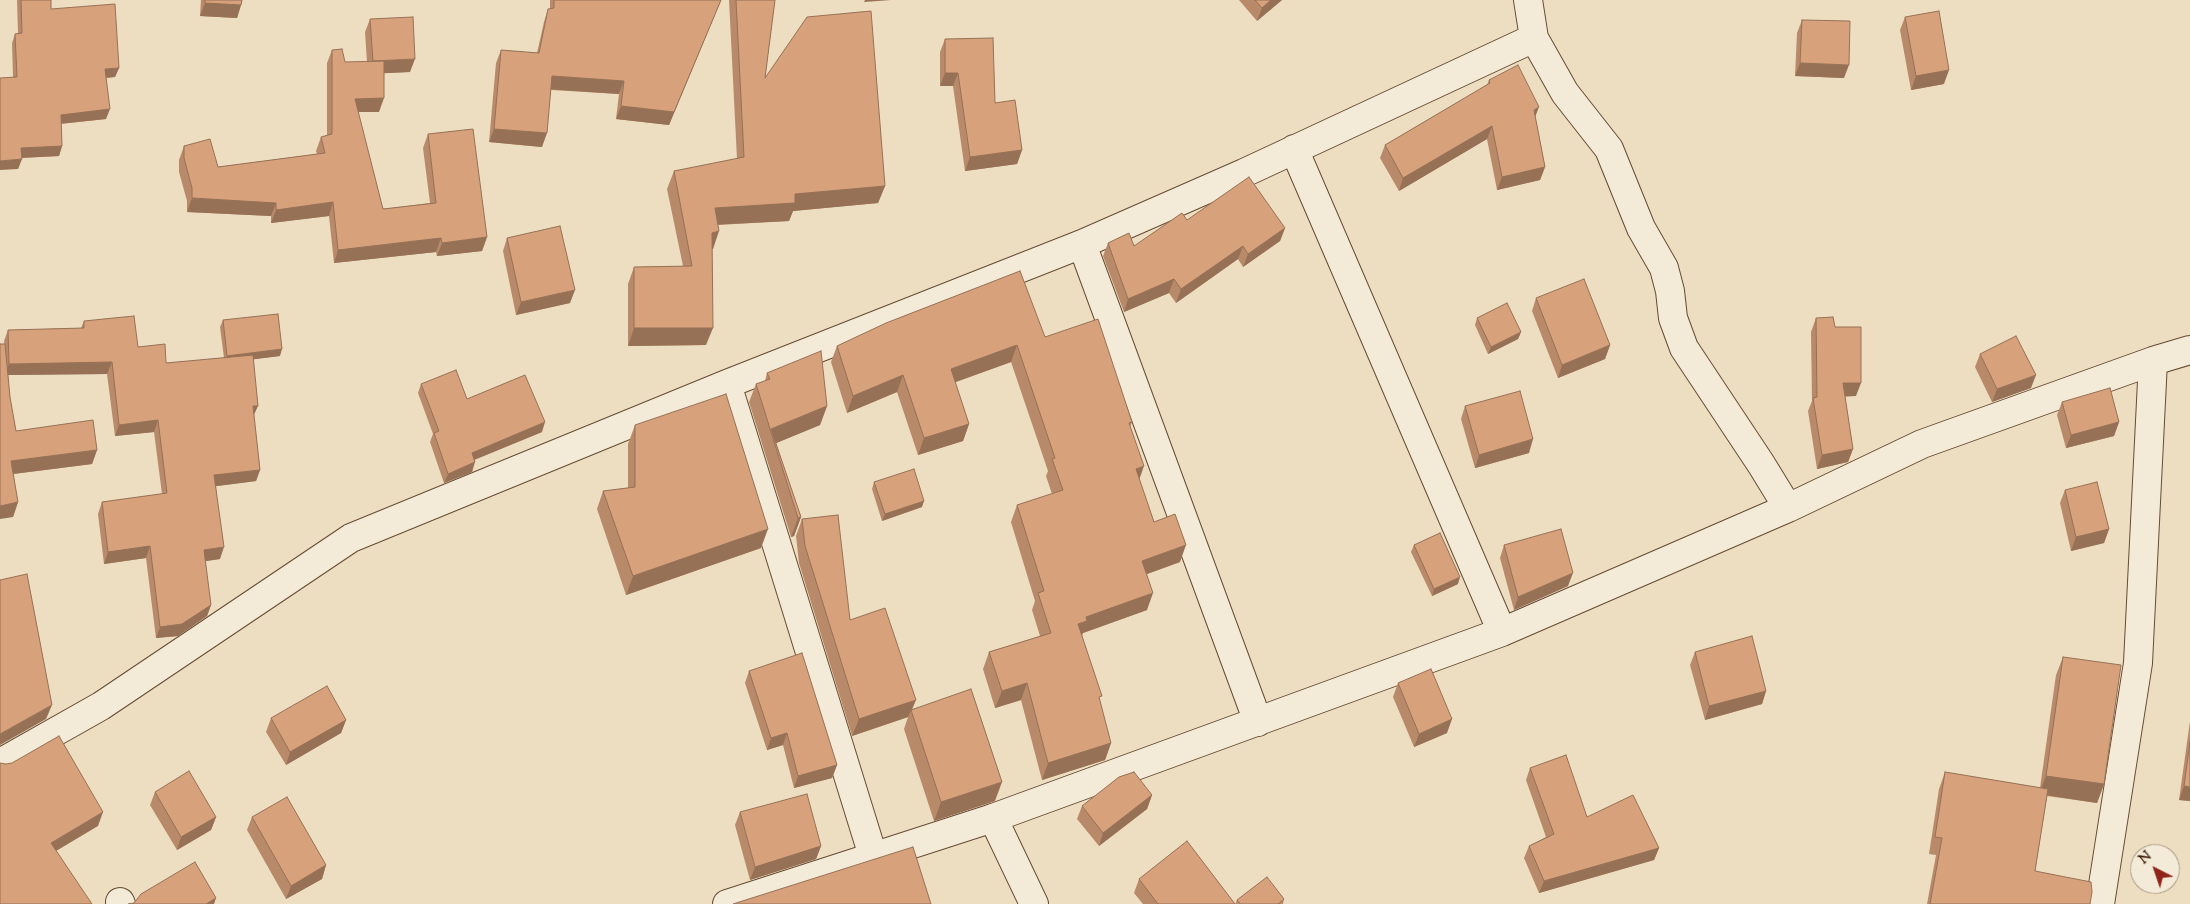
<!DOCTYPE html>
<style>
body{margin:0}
#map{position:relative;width:2190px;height:904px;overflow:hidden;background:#eddec1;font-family:"Sorts Mill Goudy",serif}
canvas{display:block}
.north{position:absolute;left:2130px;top:844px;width:50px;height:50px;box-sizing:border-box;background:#f3ead7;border:1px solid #a99783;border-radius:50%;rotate:319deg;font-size:14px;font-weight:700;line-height:20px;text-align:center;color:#391a04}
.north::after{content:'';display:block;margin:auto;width:18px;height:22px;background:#8f2418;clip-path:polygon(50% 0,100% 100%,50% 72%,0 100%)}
</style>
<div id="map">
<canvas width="2190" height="904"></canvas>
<div class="north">N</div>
</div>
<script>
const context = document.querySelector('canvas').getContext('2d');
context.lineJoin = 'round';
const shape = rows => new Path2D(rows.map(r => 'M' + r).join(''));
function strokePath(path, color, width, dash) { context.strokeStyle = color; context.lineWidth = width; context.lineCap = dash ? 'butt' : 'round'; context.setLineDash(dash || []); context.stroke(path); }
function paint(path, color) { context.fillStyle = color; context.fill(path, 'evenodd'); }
const minor = shape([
 [1534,38,1565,93,1609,149,1641,228,1664,268,1670,291,1673,318,1684,348,1761,464,1788,508],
 [1294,149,1502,632],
 [1082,244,1258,722],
 [727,384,873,856],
 [0,763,101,706,351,538,727,384,1082,244,1244,173,1534,38,1528,0],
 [120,902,121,904],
 [1034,904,993,818,1502,632,1788,508,1922,444,2153,361],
 [2100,904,2138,663,2153,361,2190,350]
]);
const tertiary = shape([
 [727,904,993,818]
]);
strokePath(minor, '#664b33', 30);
strokePath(tertiary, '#664b33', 30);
strokePath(minor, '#f3ead7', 28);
strokePath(tertiary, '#f3ead7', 28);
paint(shape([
 [17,0,51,0,51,9,119,68,115,77,106,78,106,119,61,124,62,146,59,156,22,158,18,169,13,77,12,43,15,34,18,33],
 [201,0,242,0,241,5,237,18,200,16],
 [550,0,721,0,669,125,616,119,619,94,551,90,542,147,489,142,496,63,501,50,537,53,544,22,548,9,550,9],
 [729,0,775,0,765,78,885,186,878,203,793,211,789,221,718,225,713,249,712,249,706,345,628,346,628,284,634,267,683,266,667,189,674,171,737,159],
 [1239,0,1282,0,1257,21],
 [1905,17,1944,84,1911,90,1900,30],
 [370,19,410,72,384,73,379,112,358,112,383,209,430,203,423,148,428,134,487,237,482,251,437,256,436,252,334,263,329,216,271,223,271,216,187,212,187,201,179,172,179,160,184,146,218,167,317,154,316,151,321,137,327,136,327,63,332,50,345,62,367,62,365,32],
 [1802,20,1844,78,1795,76,1797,33],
 [945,39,995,103,1022,150,1017,164,965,171,953,86,940,86,940,52],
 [1489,80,1535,116,1545,167,1540,180,1497,190,1487,139,1399,191,1380,158,1385,145,1487,85],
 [1187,220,1285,228,1280,241,1243,267,1238,259,1176,303,1169,293,1124,312,1103,256,1108,243,1134,246],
 [507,238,570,303,516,315,503,251],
 [1536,298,1610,345,1605,359,1558,378,1532,311],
 [1477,318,1521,332,1518,339,1488,354,1475,325],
 [1816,318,1835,327,1856,396,1845,396,1853,449,1848,462,1817,469,1808,411,1812,401,1811,332],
 [223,320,280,356,253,359,254,416,260,470,256,481,216,486,220,559,205,561,211,605,207,616,178,636,156,638,146,558,104,564,98,514,102,502,162,494,154,432,115,436,107,374,8,375,10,397,16,431,97,450,92,464,13,474,18,502,13,517,4,341,8,330,81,328,84,321,138,347,166,363,224,358,220,327],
 [1045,337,1132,422,1130,427,1139,480,1154,522,1180,562,1147,574,1147,610,1083,633,1082,635,1111,743,1105,760,1042,780,1021,700,995,708,983,669,989,652,1040,636,1032,610,1035,601,1011,522,1017,505,1052,494,1046,476,1048,471,1011,362,955,382,969,424,963,441,918,455,897,392,847,413,831,362,837,346],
 [1980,354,2031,388,1992,402,1975,367],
 [767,373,827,406,820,425,776,443,801,517,794,536,791,537,749,402,756,384,765,381],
 [421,384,467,399,542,432,474,460,472,472,444,483,430,442,433,434,418,393],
 [2062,402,2119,422,2114,436,2066,448,2057,415],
 [1465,406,1529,453,1475,468,1461,419],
 [635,425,761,548,626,595,597,509,603,491,628,488,628,444],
 [874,482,922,507,882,521,872,489],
 [2065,490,2109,529,2104,543,2071,551,2060,503],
 [802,519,850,620,912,710,995,801,934,821,904,729,908,717,852,736,799,563,796,536],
 [1414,545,1458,584,1432,596,1411,552],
 [1504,545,1568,586,1514,610,1500,558],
 [1695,652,1766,691,1762,704,1705,720,1690,665],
 [2063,657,2104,784,2097,803,2047,796,2035,871,2090,904,1927,904,1936,855,1929,854,1939,789,1945,772,2040,788,2056,675],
 [749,671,837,765,832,778,794,788,783,745,767,750,745,683],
 [1398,683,1447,733,1414,747,1393,697],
 [271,718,346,720,341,733,286,765,266,732],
 [2190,721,2190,801,2179,800],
 [1530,768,1587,817,1659,848,1654,860,1539,893,1524,858,1529,846,1546,837,1526,780],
 [155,792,216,817,211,830,177,850,150,805],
 [1152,795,1147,809,1099,846,1077,819,1082,806],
 [740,812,821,846,816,859,750,880,735,825],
 [252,817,326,865,322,879,286,899,247,830],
 [1139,879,1235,904,1143,904,1134,893],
 [1284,899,1283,904,1235,904,1237,900]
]), '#b98a6a');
paint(shape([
 [721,0,669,125,616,119,621,106],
 [865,0,891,0,864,2],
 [1271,0,1282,0,1257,21,1262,8],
 [205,3,241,5,237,18,200,16],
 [415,59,410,72,368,74,373,61],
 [1800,63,1849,65,1844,78,1795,76],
 [119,68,115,77,102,78,105,69],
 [1949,70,1944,84,1911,90,1916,76],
 [945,73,958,73,953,86,940,86],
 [552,76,624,81,619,94,547,89],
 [384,98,379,112,350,112,355,99],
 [1539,107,1534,120,1534,110],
 [110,109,106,119,57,124,61,115],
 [1492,126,1487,139,1399,191,1403,178],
 [494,129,547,133,542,147,489,142],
 [62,146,59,156,18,158,21,148],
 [1022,150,1017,164,965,171,970,157],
 [22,159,18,169,0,170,0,161],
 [1545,167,1540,180,1497,190,1502,177],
 [885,186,878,203,793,211,789,221,708,225,715,208,795,194],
 [192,198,276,203,271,216,187,212],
 [333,202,329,216,271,223,276,210],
 [1285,228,1280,241,1243,267,1248,254],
 [719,231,713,249,705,250,712,233],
 [487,237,482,251,437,256,442,243],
 [441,238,436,252,334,263,338,250],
 [1243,246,1238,259,1176,303,1181,289],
 [1174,279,1169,293,1124,312,1128,299],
 [575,290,570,303,516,315,521,302],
 [634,328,713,328,706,345,628,346],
 [1521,332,1518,339,1488,354,1491,347],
 [1017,345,1011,362,945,386,951,369],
 [1610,345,1605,359,1558,378,1562,365],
 [282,349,280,356,225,363,227,356],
 [112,362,107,374,4,375,9,364],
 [903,375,897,392,847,413,853,396],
 [2036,375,2031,388,1992,402,1997,389],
 [1843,383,1861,383,1856,396,1838,397],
 [253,406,258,406,253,417],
 [827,406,820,425,774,444,771,429],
 [158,420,154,432,115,436,119,425],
 [545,422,542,432,469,462,472,453],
 [2119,422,2114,436,2066,448,2071,435],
 [969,424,963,441,918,455,924,438],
 [1533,439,1529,453,1475,468,1479,455],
 [1853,449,1848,462,1817,469,1822,455],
 [97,450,92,464,5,475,11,461],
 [475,462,472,472,444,483,448,474],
 [1144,466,1138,483,1136,469],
 [260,470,256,481,210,487,214,475],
 [924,501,922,507,882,521,885,514],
 [18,502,13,517,0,519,0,506],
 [801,517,794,536,791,537,798,518],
 [768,529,761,548,626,595,633,576],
 [2109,529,2104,543,2071,551,2076,537],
 [1186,545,1180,562,1136,578,1142,561],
 [150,546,146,558,104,564,108,552],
 [224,547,220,559,200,562,204,550],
 [1573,573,1568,586,1514,610,1518,597],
 [1460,577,1458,584,1432,596,1434,589],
 [1153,593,1147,610,1083,633,1081,638,1078,624,1086,617],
 [211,605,207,616,178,636,156,638,160,627],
 [1027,683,1021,700,995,708,1002,691],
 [1766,691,1762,704,1705,720,1709,706],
 [916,700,911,712,911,710,908,717,852,736,859,719],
 [52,705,46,719,0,745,0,734],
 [1452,719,1447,733,1414,747,1419,734],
 [346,720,341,733,286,765,290,752],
 [787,733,783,745,767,750,771,738],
 [1111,743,1105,760,1042,780,1048,763],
 [837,765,832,778,794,788,798,776],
 [2046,776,2104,784,2097,803,2039,794],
 [1002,782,995,801,934,821,941,802],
 [2184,786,2190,787,2190,801,2179,800],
 [1152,795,1147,809,1099,846,1103,833],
 [103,812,98,826,46,857,51,843],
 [216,817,211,830,177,850,181,837],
 [821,846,816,859,750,880,755,867],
 [1659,848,1654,860,1539,893,1544,881],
 [326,865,322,879,286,899,291,886],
 [216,898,214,904,206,904]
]), '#967156');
const building = shape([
 [21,0,51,0,51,9,115,4,119,68,105,69,110,109,61,115,62,146,21,148,22,159,0,161,0,78,17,77,15,34,22,33,21,0],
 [205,0,242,0,241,5,205,3,205,0],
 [554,0,721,0,674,112,621,106,624,81,552,76,547,133,494,129,501,50,539,53,548,9,554,8,554,0],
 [736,0,775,0,765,78,807,17,871,11,885,186,795,194,795,203,715,208,719,231,712,233,713,328,634,328,634,267,692,266,674,171,744,157,736,0],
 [1255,0,1271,0,1262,8,1255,0],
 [1939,11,1949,70,1916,76,1905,17,1939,11],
 [413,17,415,59,373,61,370,19,413,17],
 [1802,20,1850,21,1849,65,1800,63,1802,20],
 [993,38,995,103,1015,100,1022,150,970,157,958,73,945,73,945,39,993,38],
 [342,49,345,62,384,61,384,98,355,99,383,209,436,203,428,134,473,129,487,237,442,243,441,238,338,250,333,202,276,210,276,203,192,198,192,188,184,158,184,146,210,139,218,167,325,153,321,137,332,134,332,50,342,49],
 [1518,65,1539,107,1534,110,1545,167,1502,177,1492,126,1403,178,1385,145,1490,83,1489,80,1518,65],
 [1249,177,1285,228,1248,254,1243,246,1181,289,1174,279,1128,299,1108,243,1129,233,1134,246,1182,213,1187,220,1249,177],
 [560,226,575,290,521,302,507,238,560,226],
 [1020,271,1045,337,1098,319,1132,422,1129,423,1144,466,1136,469,1154,522,1175,514,1186,545,1142,561,1153,593,1086,617,1087,621,1078,624,1102,696,1099,697,1111,743,1048,763,1027,683,1002,691,989,652,1051,633,1038,593,1044,591,1017,505,1063,490,1052,459,1055,458,1017,345,951,369,969,424,924,438,903,375,853,396,837,346,886,323,1020,271],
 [1584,279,1610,345,1562,365,1536,298,1584,279],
 [1507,303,1521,332,1491,347,1477,318,1507,303],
 [278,314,282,349,227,356,223,320,278,314],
 [134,316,138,347,165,344,166,363,253,355,258,406,253,406,260,470,214,475,224,547,204,550,211,605,182,624,160,627,150,546,108,552,102,502,167,493,158,420,119,425,112,362,9,364,8,330,84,328,84,321,134,316],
 [1833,317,1835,327,1861,327,1861,383,1843,383,1853,449,1822,455,1813,398,1817,397,1816,318,1833,317],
 [2016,336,2036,375,1997,389,1980,354,2016,336],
 [0,344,5,344,10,397,16,431,93,420,97,450,11,461,18,502,0,506,0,344],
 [821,351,827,406,771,429,801,517,798,518,756,384,770,379,767,373,821,351],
 [456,370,467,399,525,375,545,422,472,453,475,462,448,474,434,433,439,431,421,384,456,370],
 [2110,388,2119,422,2071,435,2062,402,2110,388],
 [1520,391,1533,439,1479,455,1465,406,1520,391],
 [726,394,768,529,633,576,603,491,635,487,635,425,726,394],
 [914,469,924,501,885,514,874,482,914,469],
 [2097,482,2109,529,2076,537,2065,490,2097,482],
 [838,515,850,620,885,608,916,700,859,719,805,546,802,519,838,515],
 [1561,529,1573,573,1518,597,1504,545,1561,529],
 [1440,533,1460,577,1434,589,1414,545,1440,533],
 [27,574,52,705,0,734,0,580,27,574],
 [1752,636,1766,691,1709,706,1695,652,1752,636],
 [802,653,837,765,798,776,787,733,771,738,749,671,802,653],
 [2063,657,2121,665,2104,784,2046,776,2063,657],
 [1431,669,1452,719,1419,734,1398,683,1431,669],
 [327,686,346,720,290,752,271,718,327,686],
 [971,689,1002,782,941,802,911,710,971,689],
 [59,736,103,812,51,843,92,904,0,904,0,763,6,764,12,763,59,736],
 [2190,742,2190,787,2184,786,2190,742],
 [1566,755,1587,817,1633,795,1659,848,1544,881,1529,846,1554,834,1530,768,1566,755],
 [189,771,216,817,181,837,155,792,189,771],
 [1134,772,1152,795,1103,833,1082,806,1119,777,1134,772],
 [1945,772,2048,789,2035,871,2091,882,2092,892,2090,904,1930,904,1942,838,1935,837,1945,772],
 [807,794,821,846,755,867,740,812,807,794],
 [287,797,326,865,291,886,252,817,287,797],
 [1187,841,1235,904,1158,904,1139,879,1187,841],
 [913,847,931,904,733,904,913,847],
 [195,862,216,898,206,904,128,904,134,903,141,894,195,862],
 [1267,877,1284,899,1278,904,1240,904,1237,900,1267,877]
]);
paint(building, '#d7a17b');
strokePath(building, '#967156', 1);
</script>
